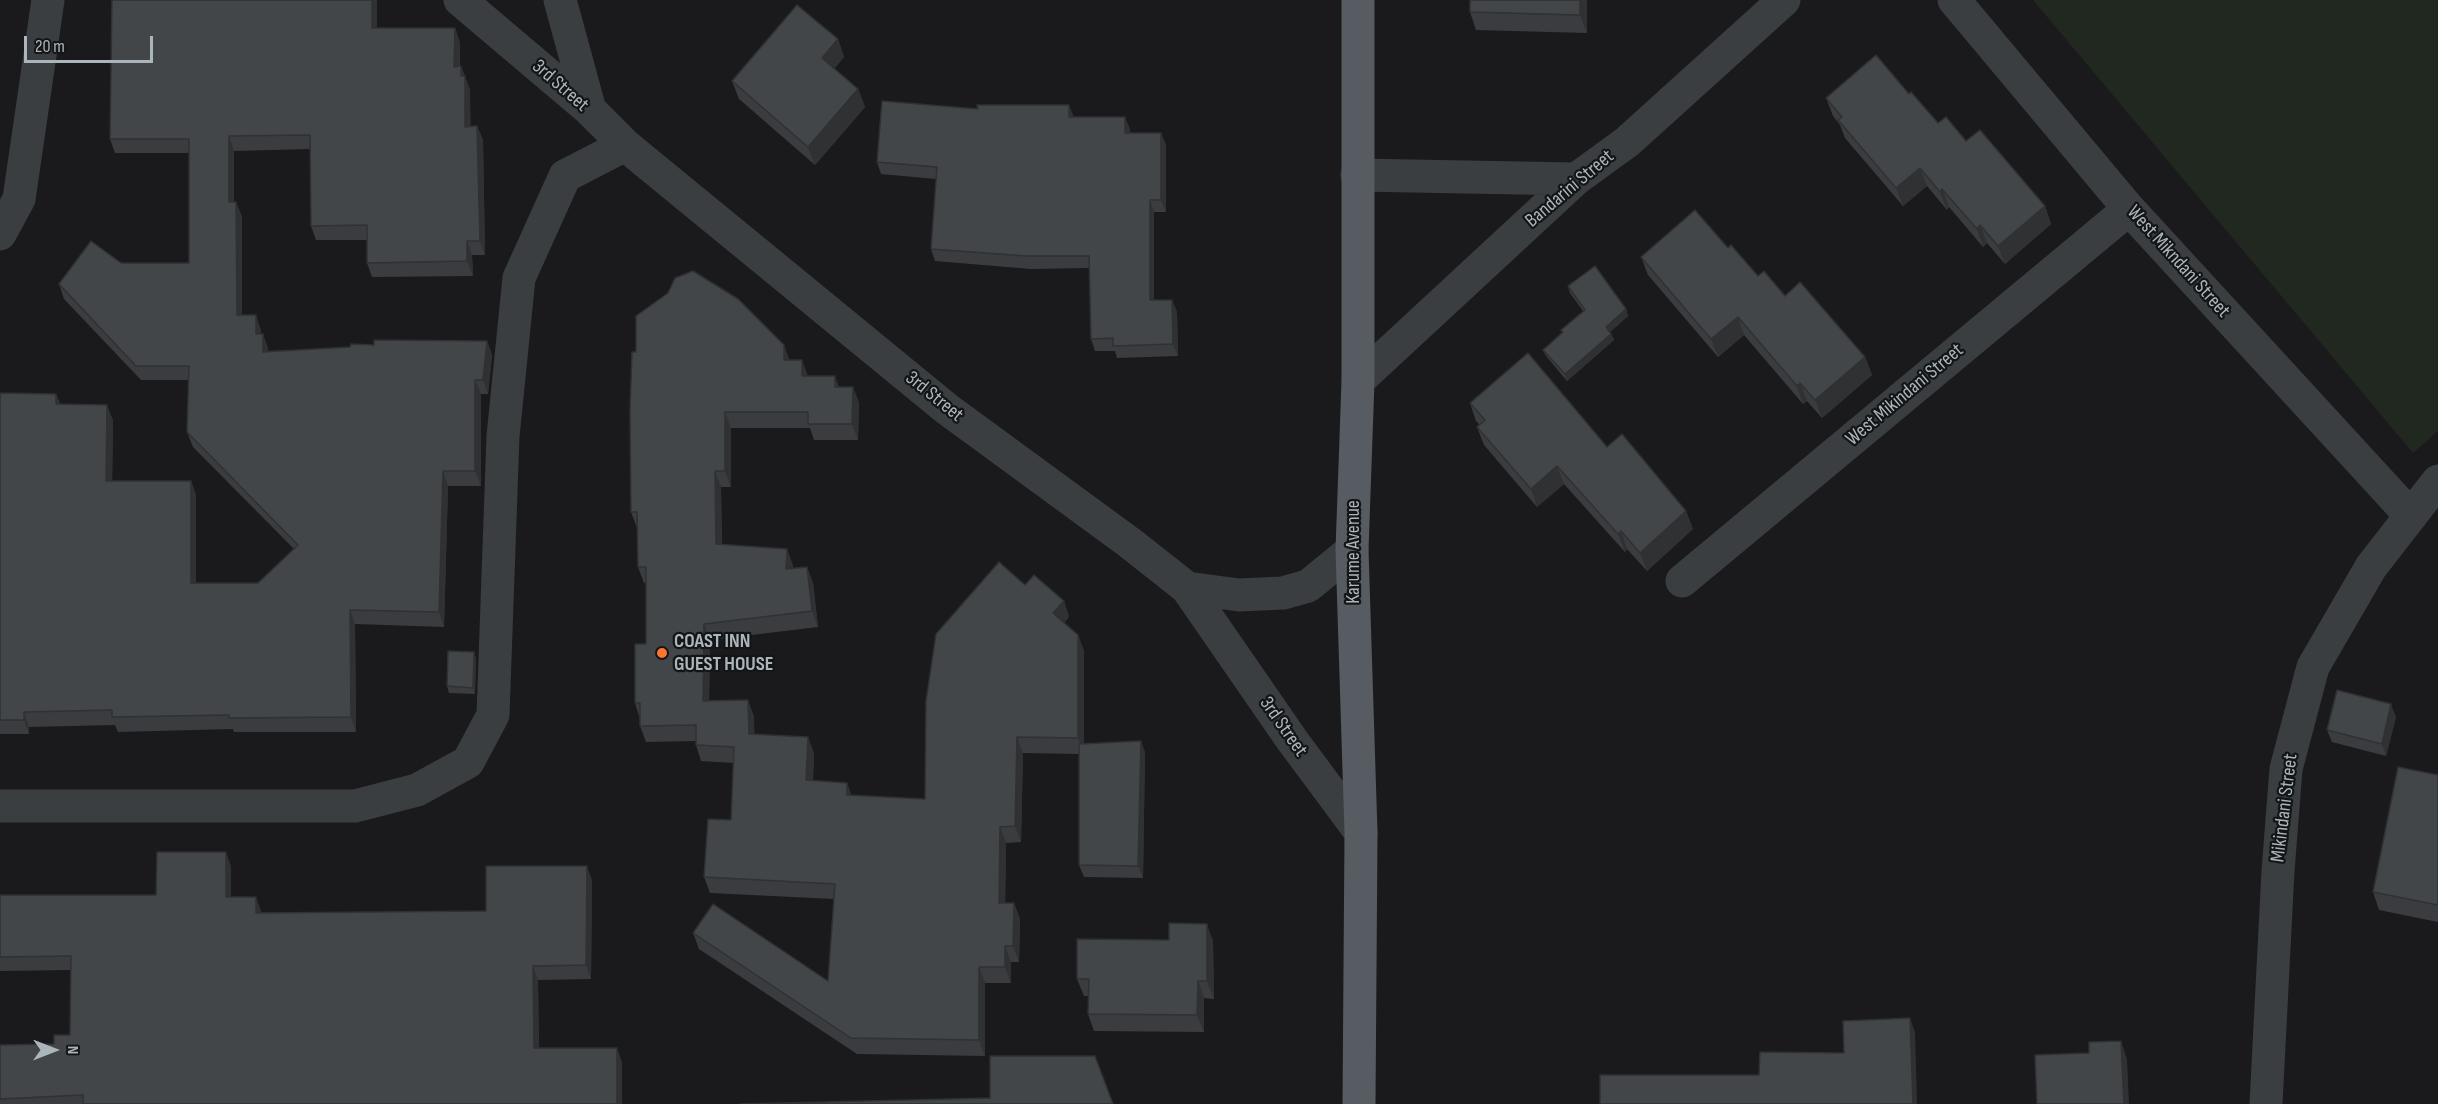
<!DOCTYPE html>
<style>
body{margin:0}
#map{position:relative;width:2438px;height:1104px;overflow:hidden;background:#1a1a1c;font-family:"Sofia Sans Condensed",sans-serif}
canvas{display:block}
.north{position:absolute;left:24px;top:1020px;width:60px;height:60px;-webkit-text-stroke:4px #141517;paint-order:stroke;rotate:90deg;font-size:16px;font-weight:700;line-height:24px;text-align:center;color:#abb6bc}
.north::after{content:'';display:block;margin:auto;width:21px;height:27px;background:#abb6bc;clip-path:polygon(50% 0,100% 100%,50% 72%,0 100%)}
.scale{position:absolute;left:24px;top:36px;width:129px;height:27px;box-sizing:border-box;border:3px solid #abb6bc;border-top:0;padding-left:8px;font-size:18px;line-height:21px;white-space:nowrap;color:#abb6bc;-webkit-text-stroke:4px #141517;paint-order:stroke}
</style>
<div id="map">
<canvas width="2438" height="1104"></canvas>
<div class="north">N</div>
<div class="scale">20 m</div>
</div>
<script>
const context = document.querySelector('canvas').getContext('2d');
context.lineJoin = 'round';
function paint(path, color) { context.fillStyle = color; context.fill(path, 'evenodd'); }
const shape = rows => new Path2D(rows.map(r => 'M' + r).join(''));
function strokePath(path, color, width, dash) { context.strokeStyle = color; context.lineWidth = width; context.lineCap = dash ? 'butt' : 'round'; context.setLineDash(dash || []); context.stroke(path); }
function write(font, color, halo, rows, align = 'center') {
  context.font = font + ' "Sofia Sans Condensed",sans-serif'; context.lineWidth = 4.5; context.setLineDash([]); context.textBaseline = 'middle'; context.strokeStyle = halo; context.fillStyle = color; for (const [text, x, y, turn = 0] of rows) {
    context.save(); context.translate(x, y); context.rotate((+turn || 0) * Math.PI / 180); context.textAlign = isNaN(turn) ? turn : align; if (halo) context.strokeText(text, 0, 0); context.fillText(text, 0, 0); context.restore();
  }
}
paint(shape([
 [2033,0,2438,0,2438,431,2413,453]
]), '#20281f');
strokePath(shape([
 [460,0,590,110,625,145,947,409,1130,543,1187,588,1292,740,1361,833],
 [560,0,590,110],
 [1954,0,2129,209,2411,516],
 [1357,175,1576,179],
 [0,234,19,199,48,0],
 [1358,381,1576,179,1627,142,1784,0],
 [1682,581,2129,209],
 [1187,588,1239,595,1283,593,1308,586,1352,550],
 [0,806,355,806,417,790,468,762,493,715,503,436,519,278,565,176,625,145],
 [2266,1104,2278,871,2286,769,2313,667,2371,567,2438,481]
]), '#3a3e41', 33);
strokePath(shape([
 [1358,0,1358,381,1352,550,1361,833,1359,1104]
]), '#565c61', 33);
paint(shape([
 [377,0,377,28,455,28,460,43,460,66,461,66,470,90,470,126,477,126,483,140,485,255,472,255,473,276,372,277,367,263,367,240,316,240,311,226,310,149,234,151,234,202,236,202,242,217,242,315,261,330,261,334,268,348,268,351,350,347,374,345,487,341,492,355,488,394,481,394,481,486,448,486,444,627,355,624,356,732,234,732,233,729,118,732,115,725,29,727,29,734,0,734,0,393,56,394,60,404,113,420,112,481,191,481,196,495,196,583,258,583,294,549,193,447,187,432,189,380,141,380,64,299,59,284,121,263,189,263,189,153,115,153,110,139],
 [1587,0,1587,33,1476,30,1470,12],
 [838,39,844,57,834,69,858,89,865,107,815,165,739,99,732,81],
 [1909,94,1938,123,1966,141,2045,206,2051,224,2005,264,1987,243,1983,247,1949,207,1947,210,1927,186,1903,206,1845,138,1840,125,1833,116,1826,98],
 [1074,117,1130,129,1130,133,1161,133,1166,145,1166,212,1154,212,1154,300,1172,300,1177,312,1178,356,1117,358,1115,351,1095,351,1091,339,1089,268,1031,269,935,261,931,249,936,179,881,174,877,162],
 [1728,248,1758,276,1865,357,1872,375,1822,418,1807,401,1803,404,1744,335,1718,357,1648,275,1641,257],
 [1568,286,1626,309,1628,316,1610,332,1614,340,1567,381,1546,356,1543,350,1562,333,1561,330,1583,311,1570,293],
 [789,360,808,376,839,387,853,387,859,403,858,440,814,440,810,428,731,428,731,487,721,487,722,545,793,565,793,568,807,567,813,583,818,627,710,640,709,700,754,716,754,735,814,753,813,781,847,783,851,795,925,799,1025,585,1064,601,1069,617,1064,623,1078,635,1084,651,1084,744,1145,752,1143,878,1084,877,1079,865,1079,754,1023,753,1021,842,1006,843,1005,903,1014,903,1020,919,1019,962,1011,962,1011,983,985,983,985,1056,857,1054,699,949,693,933,828,981,834,899,710,893,704,877,731,820,734,763,701,761,696,745,696,741,646,742,640,726,640,719,635,703,646,644,646,583,644,583,638,567,638,528,637,528,631,512,630,411],
 [1470,403,1607,447,1686,511,1693,529,1647,571,1627,549,1625,552,1564,484,1537,507,1484,445,1477,427,1480,425,1476,421],
 [474,652,476,659,475,694,449,693,447,686],
 [2396,717,2386,756,2332,742,2327,730],
 [2438,775,2438,922,2379,910,2373,892],
 [231,866,231,897,261,911,261,913,486,911,592,880,591,979,538,980,539,1048,622,1062,622,1104,0,1104,0,1045,54,1044,70,1035,71,970,0,971,0,895,156,895],
 [1213,941,1214,999,1204,998,1204,1032,1094,1031,1088,1014,1089,996,1084,996,1077,979]
]), '#3a3c3f');
paint(shape([
 [372,0,377,0,377,43,372,28],
 [1580,0,1587,0,1587,33,1580,15],
 [455,28,460,43,459,81,454,67],
 [838,39,844,57,828,76,822,58],
 [461,66,470,90,471,141,465,127],
 [858,89,865,107,815,165,808,147],
 [1069,105,1074,117,1069,117],
 [1125,117,1130,129,1130,145,1125,133],
 [477,126,483,140,485,255,480,241],
 [1161,133,1166,145,1166,212,1161,200],
 [229,136,234,151,234,217,229,202],
 [1920,168,1927,186,1903,206,1896,188],
 [1942,189,1949,207,1947,210,1940,192],
 [1150,200,1154,212,1154,312,1150,300],
 [236,202,242,217,242,330,237,315],
 [2045,206,2051,224,2005,264,1998,246],
 [1980,225,1987,243,1983,247,1977,229],
 [467,241,472,255,473,276,467,261],
 [1172,300,1177,312,1178,356,1173,344],
 [1626,309,1628,316,1608,334,1606,327],
 [256,315,261,330,261,348,256,334],
 [1738,317,1744,335,1718,357,1711,339],
 [263,334,268,348,268,366,263,352],
 [1611,334,1614,340,1567,381,1565,374],
 [487,341,492,355,488,394,483,380],
 [784,345,790,361,784,360],
 [1865,357,1872,375,1822,418,1815,400],
 [802,360,808,376,808,392,802,376],
 [835,376,841,392,835,387],
 [475,380,481,394,481,486,475,471],
 [1800,383,1807,401,1803,404,1797,386],
 [853,387,859,403,858,440,852,424],
 [56,394,62,408,56,404],
 [107,405,113,420,112,495,106,481],
 [725,412,731,428,731,487,725,471],
 [1557,466,1564,484,1537,507,1531,489],
 [443,471,448,486,444,627,439,612],
 [715,471,721,487,722,561,716,544],
 [191,481,196,495,196,597,191,583],
 [1686,511,1693,529,1647,571,1640,553],
 [1621,531,1627,549,1625,552,1618,534],
 [787,549,793,565,792,585,786,569],
 [807,567,813,583,818,627,812,611],
 [1064,601,1069,617,1059,629,1053,613],
 [350,610,355,624,356,732,351,717],
 [704,624,710,640,709,717,703,701],
 [1078,635,1084,651,1084,754,1078,738],
 [474,652,476,659,475,694,473,688],
 [748,700,754,716,755,750,749,734],
 [2391,704,2396,717,2386,756,2382,744],
 [24,712,29,727,29,734,24,720],
 [808,737,814,753,812,796,806,780],
 [1017,737,1023,753,1021,842,1015,826],
 [1141,741,1145,752,1143,878,1138,866],
 [847,783,853,799,847,795],
 [1000,827,1006,843,1005,919,999,903],
 [226,852,231,866,231,911,226,897],
 [587,866,592,880,591,979,586,965],
 [256,897,261,911,261,927,256,913],
 [1014,903,1020,919,1019,962,1013,946],
 [1207,924,1213,941,1214,999,1207,981],
 [1005,946,1011,962,1011,983,1005,967],
 [533,966,538,980,539,1062,534,1048],
 [979,967,985,983,985,1056,979,1040],
 [1198,981,1204,998,1204,1032,1197,1015],
 [1910,1018,1915,1032,1917,1104,1913,1104],
 [2121,1041,2127,1059,2129,1104,2124,1104],
 [617,1048,622,1062,622,1104,617,1104]
]), '#2f3133');
const building = shape([
 [112,0,372,0,372,28,455,28,454,67,461,66,461,76,465,76,465,127,477,126,480,241,467,241,467,261,367,263,367,225,311,226,310,135,229,136,229,202,236,202,237,315,256,315,256,334,263,334,263,352,350,347,351,344,374,345,374,340,487,341,483,380,475,380,475,471,443,471,439,612,350,610,351,717,229,718,229,715,112,717,112,710,24,712,24,720,0,720,0,393,56,394,56,404,107,405,106,481,191,481,191,583,258,583,298,545,187,432,189,366,136,366,59,284,91,241,121,263,189,263,189,139,110,139,112,0],
 [1470,0,1580,0,1580,15,1470,12,1470,0],
 [797,5,838,39,822,58,858,89,808,147,732,81,797,5],
 [1876,55,1909,94,1911,92,1938,123,1946,117,1966,141,1980,130,2045,206,1998,246,1980,225,1977,229,1942,189,1940,192,1920,168,1896,188,1838,120,1842,117,1826,98,1876,55],
 [882,101,978,109,977,105,1069,105,1069,117,1125,117,1125,133,1161,133,1161,200,1150,200,1150,300,1172,300,1173,344,1113,346,1113,338,1091,339,1089,256,1026,256,931,249,937,167,877,162,882,101],
 [1695,210,1728,248,1731,245,1758,276,1764,271,1785,296,1800,282,1865,357,1815,400,1800,383,1797,386,1738,317,1711,339,1641,257,1695,210],
 [1595,266,1626,309,1606,327,1611,334,1565,374,1543,350,1563,332,1561,330,1585,310,1568,286,1595,266],
 [693,271,738,299,784,345,784,360,802,360,802,376,835,376,835,387,853,387,852,424,808,424,808,412,725,412,725,471,715,471,716,544,787,549,786,569,807,567,812,611,704,624,703,701,748,700,749,734,808,737,806,780,847,783,847,795,925,799,926,701,936,634,999,562,1025,585,1034,575,1064,601,1053,613,1078,635,1078,738,1017,737,1015,826,1000,827,999,903,1014,903,1013,946,1005,946,1005,967,979,967,979,1040,851,1038,693,933,713,904,828,981,835,884,704,877,708,819,731,820,734,747,696,745,696,725,640,726,640,703,635,703,635,644,646,644,646,567,638,567,637,512,631,512,630,411,632,352,636,352,636,316,668,293,675,278,693,271],
 [1528,353,1607,447,1622,434,1686,511,1640,553,1621,531,1618,534,1557,466,1531,489,1477,427,1485,420,1470,403,1528,353],
 [448,651,474,652,473,688,447,686,448,651],
 [2337,690,2391,704,2382,744,2327,730,2337,690],
 [1141,741,1138,866,1079,865,1079,744,1141,741],
 [2398,767,2438,775,2438,905,2373,892,2398,767],
 [157,852,226,852,226,897,256,897,256,913,486,911,486,866,587,866,586,965,533,966,534,1048,617,1048,617,1104,83,1104,83,1095,0,1099,0,1045,54,1044,54,1035,70,1035,71,956,0,957,0,895,156,895,157,852],
 [1169,923,1207,924,1207,981,1198,981,1197,1015,1088,1014,1089,979,1077,979,1077,939,1169,940,1169,923],
 [1910,1018,1913,1104,1600,1104,1600,1075,1759,1075,1760,1052,1844,1053,1843,1021,1910,1018],
 [2121,1041,2124,1104,2037,1104,2035,1055,2089,1053,2089,1042,2121,1041],
 [990,1056,1095,1056,1113,1104,740,1104,990,1098,990,1056]
]);
paint(building, '#434649');
strokePath(building, '#2f3133', 1.5);
for (const [x, y, r, color] of [
 [662,653,6,"#fd7630"]
]) { const dot = new Path2D(); dot.arc(x, y, r, 0, 2 * Math.PI); context.fillStyle = color; context.fill(dot); strokePath(dot, '#141517', 2); }
write('20px', '#abb6bc', '#141517', [
 ["3rd Street",560,86,41],
 ["Bandarini Street",1570,189,-40],
 ["West Mikndani Street",2178,262,48],
 ["West Mikindani Street",1905,395,-40],
 ["3rd Street",934,397,39],
 ["Karume Avenue",1354,552,-90],
 ["3rd Street",1283,727,55],
 ["Mikindani Street",2285,808,-83]
]);
write('bold 20px', '#abb6bc', '#141517', [
 ["COAST INN",674,642],
 ["GUEST HOUSE",674,665]
], 'left');
</script>
